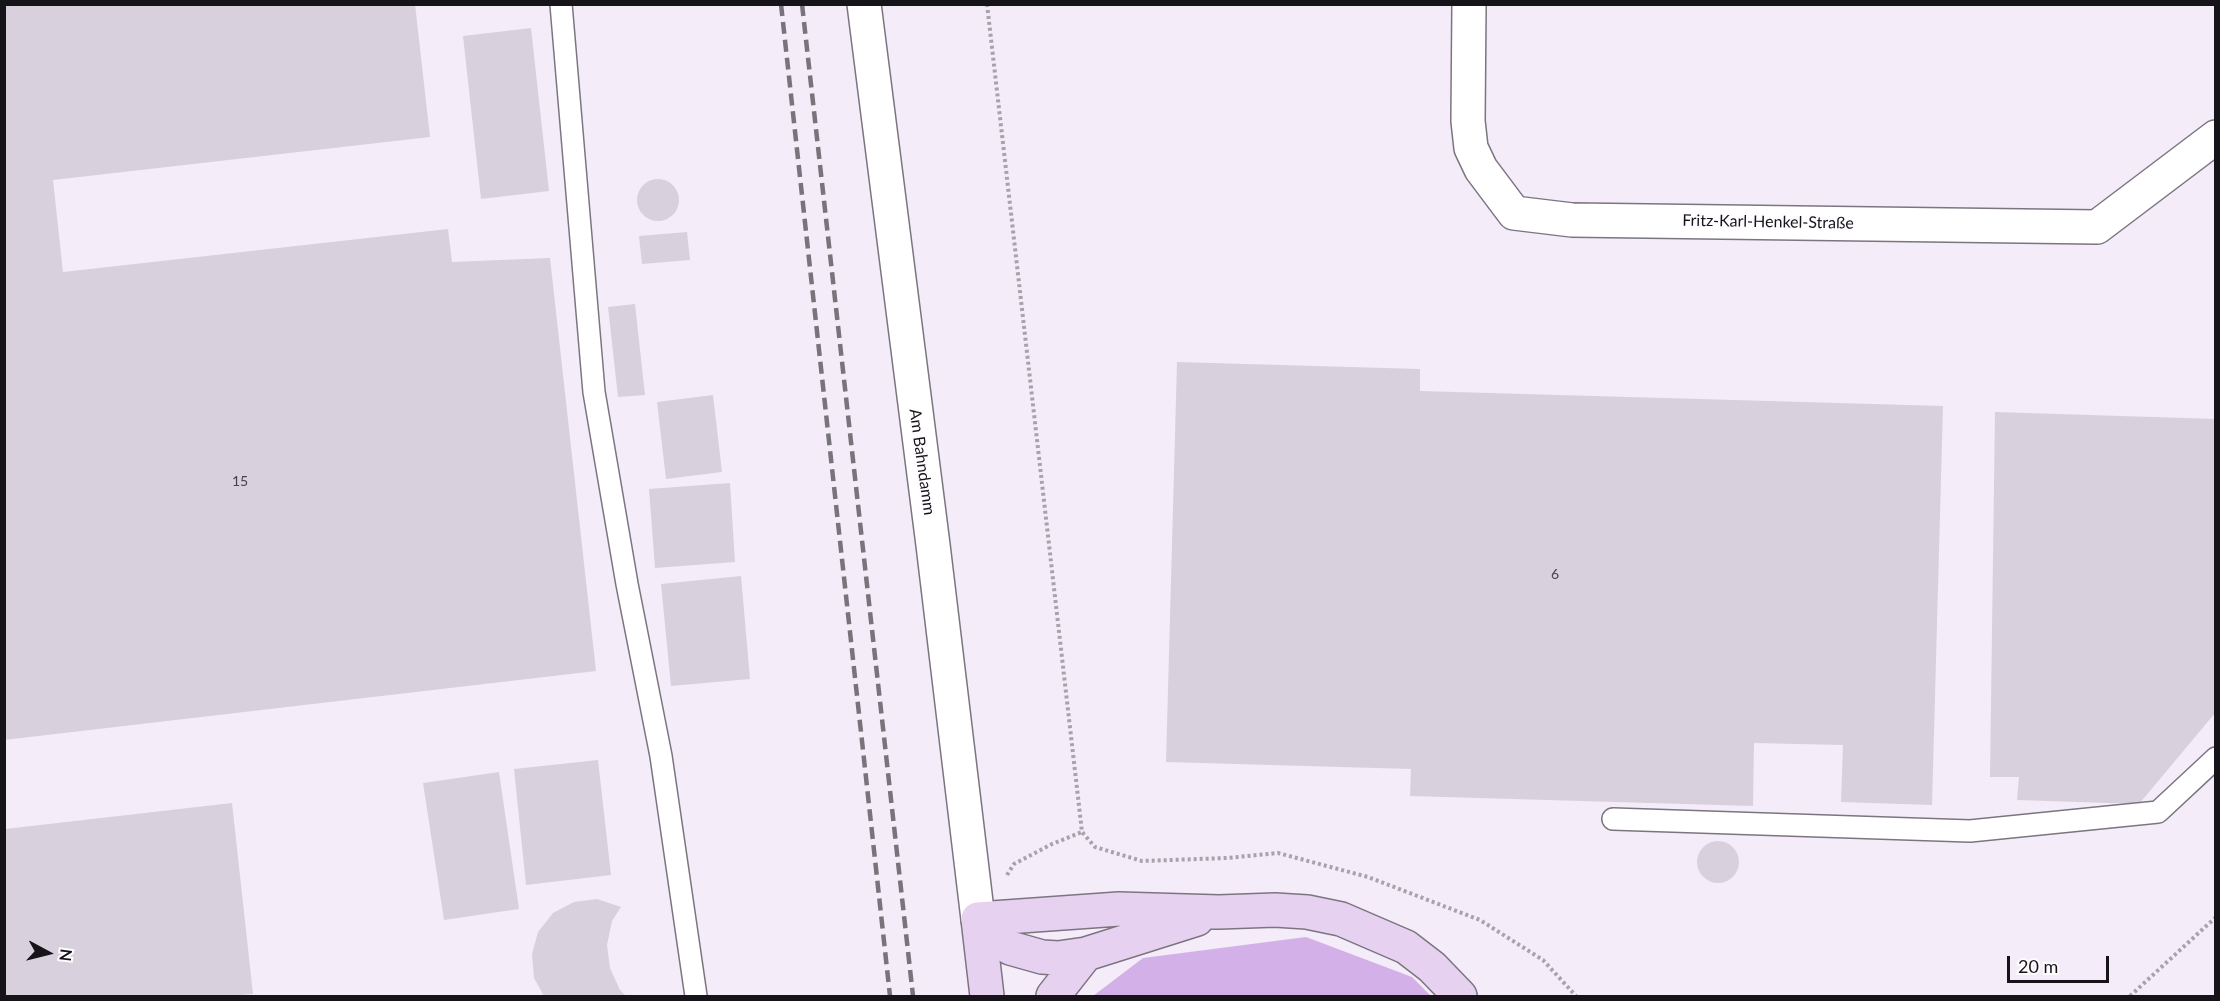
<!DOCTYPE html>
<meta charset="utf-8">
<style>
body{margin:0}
#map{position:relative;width:2220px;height:1001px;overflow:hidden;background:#f4ecf8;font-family:Lato,sans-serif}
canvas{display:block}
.frame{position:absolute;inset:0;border:6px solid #161418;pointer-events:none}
.north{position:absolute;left:18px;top:923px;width:60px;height:60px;-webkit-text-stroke:4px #fefcff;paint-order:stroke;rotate:97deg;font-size:16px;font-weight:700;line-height:24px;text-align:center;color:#161418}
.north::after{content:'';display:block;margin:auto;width:21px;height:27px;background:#161418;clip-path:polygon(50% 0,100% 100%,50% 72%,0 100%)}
.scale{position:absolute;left:2007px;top:956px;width:102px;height:27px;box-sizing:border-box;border:3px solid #161418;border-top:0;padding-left:8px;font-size:18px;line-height:21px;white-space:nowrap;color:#161418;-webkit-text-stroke:4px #fefcff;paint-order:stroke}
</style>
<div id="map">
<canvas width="2220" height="1001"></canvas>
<div class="frame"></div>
<div class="north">N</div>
<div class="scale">20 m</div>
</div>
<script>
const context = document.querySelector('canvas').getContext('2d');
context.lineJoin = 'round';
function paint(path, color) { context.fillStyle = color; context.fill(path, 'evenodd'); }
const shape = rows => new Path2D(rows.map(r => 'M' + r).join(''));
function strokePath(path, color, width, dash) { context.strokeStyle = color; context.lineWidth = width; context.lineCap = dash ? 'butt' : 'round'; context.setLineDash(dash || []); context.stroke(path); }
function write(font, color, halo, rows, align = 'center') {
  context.font = font + ' Lato,sans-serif'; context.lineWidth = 5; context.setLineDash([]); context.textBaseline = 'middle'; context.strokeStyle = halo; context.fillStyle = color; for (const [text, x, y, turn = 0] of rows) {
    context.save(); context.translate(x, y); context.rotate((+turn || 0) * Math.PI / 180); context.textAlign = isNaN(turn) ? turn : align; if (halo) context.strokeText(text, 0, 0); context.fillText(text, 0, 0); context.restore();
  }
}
paint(shape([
 [1306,937,1412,977,1431,996,1093,996,1143,958]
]), '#d4b0e9');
paint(shape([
 [4,4,415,4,430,137,53,180,63,272,448,229,452,262,550,258,596,671,4,740],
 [531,28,549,191,481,199,463,36],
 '637 200a21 21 0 1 1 42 0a21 21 0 1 1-42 0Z',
 [687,232,690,260,642,264,639,236],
 [635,304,645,395,618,397,608,307],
 [1177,362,1420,369,1420,391,1943,406,1932,805,1841,802,1843,745,1754,743,1753,806,1410,796,1411,769,1166,762],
 [713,395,722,472,666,479,657,402],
 [1995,412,2216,419,2216,712,2139,804,2017,800,2019,777,1990,777],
 [730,483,735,562,655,568,649,489],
 [741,576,750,679,671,686,661,584],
 [598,760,611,875,526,885,514,769],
 [499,772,519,909,444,920,423,783],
 [232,803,253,994,229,996,5,996,5,829],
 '1697 862a21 21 0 1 1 42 0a21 21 0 1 1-42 0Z',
 [597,899,621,907,612,921,607,945,610,968,620,990,626,996,544,996,534,978,532,954,538,932,553,913,574,902]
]), '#d8d1dd');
const lane = shape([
 [561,4,594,392,627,584,661,756,696,996],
 [1613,819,1970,831,2158,812,2216,758]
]);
const street = shape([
 [864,4,933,545,978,919],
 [1469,4,1468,121,1471,148,1481,169,1514,213,1572,220,2097,227,2216,137]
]);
const secondary = shape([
 [978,919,1119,909,1219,912,1275,910,1307,912,1341,919,1406,947,1432,967,1460,996],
 [978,919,991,935,1010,948,1042,957,1058,958,1086,954,1197,919],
 [978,919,987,996],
 [1053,996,1086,954]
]);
strokePath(lane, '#7c7580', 24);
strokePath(street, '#7c7580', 36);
strokePath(secondary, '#7c7580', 36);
strokePath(shape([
 [987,4,1082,832,1095,847,1142,861,1227,858,1278,853,1368,877,1480,920,1543,960,1576,996],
 [1007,875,1014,864,1052,844,1082,832],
 [2130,996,2216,917]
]), '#a8a2ac', 4, [3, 3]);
strokePath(lane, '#fff', 21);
strokePath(street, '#fff', 33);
strokePath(secondary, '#e6d1f1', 33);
strokePath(shape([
 [781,4,890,996],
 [802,4,913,996]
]), '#78747b', 4.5, [12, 6]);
write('14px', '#464349', null, [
 ["15",240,481],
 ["6",1555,574]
]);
write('16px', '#161418', '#fefcff', [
 ["Fritz-Karl-Henkel-Straße",1768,222,1],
 ["Am Bahndamm",922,462,82]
]);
</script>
